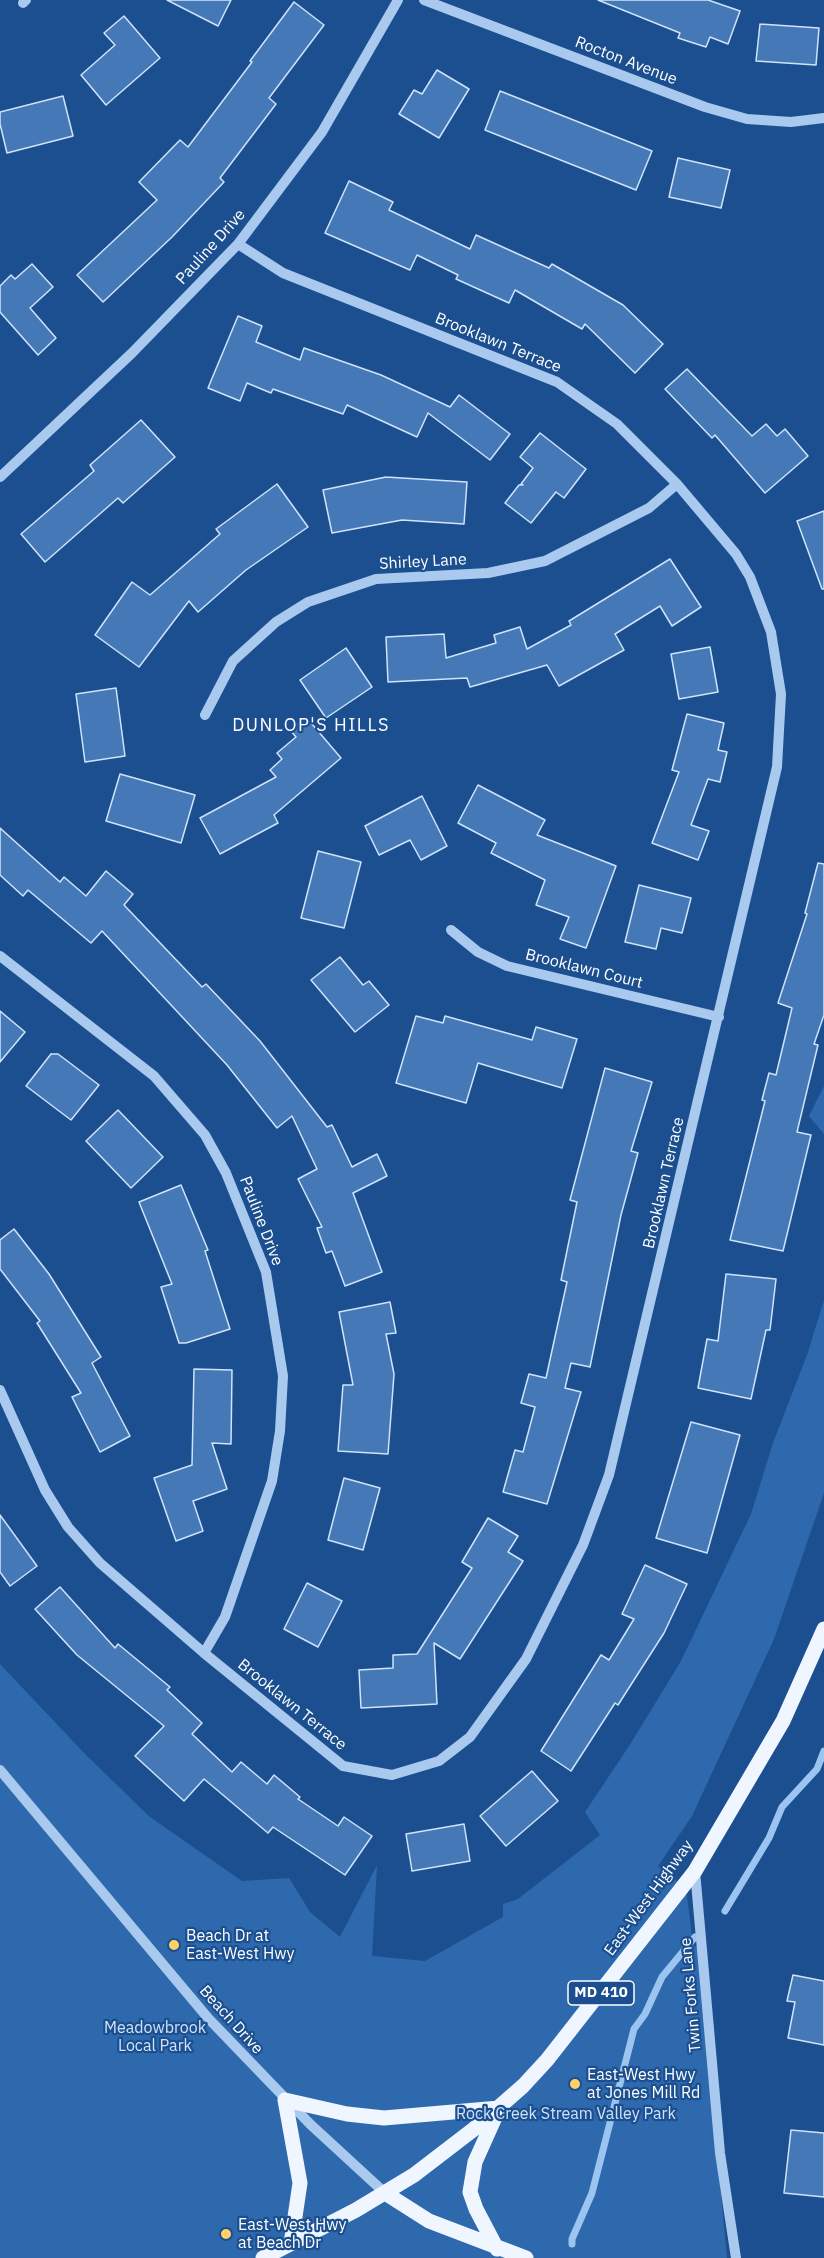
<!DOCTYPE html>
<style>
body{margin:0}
canvas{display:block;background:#1b4f8f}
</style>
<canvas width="824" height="2258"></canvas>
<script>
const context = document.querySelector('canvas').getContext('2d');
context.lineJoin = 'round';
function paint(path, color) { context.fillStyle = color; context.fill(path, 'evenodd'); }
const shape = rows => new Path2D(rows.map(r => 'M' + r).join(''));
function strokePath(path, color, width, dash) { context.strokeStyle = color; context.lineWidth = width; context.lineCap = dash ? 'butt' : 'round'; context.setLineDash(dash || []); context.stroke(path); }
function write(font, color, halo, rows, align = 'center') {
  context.font = font + ' "IBM Plex Sans",sans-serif'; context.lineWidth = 4.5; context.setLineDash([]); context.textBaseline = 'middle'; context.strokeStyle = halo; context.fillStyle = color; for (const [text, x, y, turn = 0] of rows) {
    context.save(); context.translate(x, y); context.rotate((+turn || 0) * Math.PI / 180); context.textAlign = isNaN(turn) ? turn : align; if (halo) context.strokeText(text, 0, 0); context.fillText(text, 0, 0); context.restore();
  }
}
paint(shape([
 [824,1086,824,1134,809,1116],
 [824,1300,824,1493,774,1639,692,1816,658,1866,686,1888,693,1945,698,1948,727,2258,0,2258,0,1664,86,1755,150,1817,242,1881,289,1878,310,1912,340,1937,377,1865,372,1956,425,1961,503,1917,503,1904,518,1899,600,1835,585,1812,631,1743,681,1661,751,1514,773,1443,807,1355]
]), '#2e69ad');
strokePath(shape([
 [725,1911,769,1838,782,1807,817,1769,824,1751],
 [572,2244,572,2239,592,2193,634,2029,645,2014,662,1977,695,1937]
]), '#9cc4f0', 7);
const building = shape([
 [167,0,231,0,218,26,167,0],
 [598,0,708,0,740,11,728,44,710,37,706,47,678,38,680,33,598,0],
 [294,2,324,25,269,98,276,104,220,178,224,182,172,237,103,302,77,275,157,200,139,182,180,140,188,147,252,62,250,61,294,2],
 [124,16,160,58,106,105,81,75,115,45,104,33,124,16],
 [760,24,819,28,816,65,756,61,760,24],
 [437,70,469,89,439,138,399,114,414,90,422,94,437,70],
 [500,91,652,151,636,190,485,130,500,91],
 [63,96,73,136,7,153,0,124,0,112,63,96],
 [678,158,730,170,721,208,669,197,678,158],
 [349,181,393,202,389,210,470,249,476,235,549,268,552,264,623,305,663,344,635,373,585,324,582,329,515,290,509,303,456,279,458,275,417,255,410,270,325,233,349,181],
 [32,264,53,287,30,308,56,338,38,355,0,312,0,286,11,275,15,279,32,264],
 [238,316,262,326,256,342,300,360,304,348,381,375,450,407,459,395,510,434,490,460,428,413,417,437,347,405,343,414,273,389,271,393,247,383,240,401,208,388,238,316],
 [687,369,752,436,766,424,777,436,785,429,808,456,765,493,715,435,712,438,665,389,687,369],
 [141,420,175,457,123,503,118,498,45,562,21,534,94,471,90,465,141,420],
 [540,433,586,469,564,498,556,492,531,523,505,503,519,485,523,485,521,484,533,468,520,457,540,433],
 [386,477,467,482,464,524,402,520,332,533,323,490,386,477],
 [277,484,308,527,246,570,198,612,189,601,139,667,95,635,132,582,150,595,220,534,216,529,277,484],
 [824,511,824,589,822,589,797,521,824,511],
 [670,559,701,607,672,626,660,606,615,634,624,650,559,686,547,665,470,687,467,678,388,682,386,637,444,634,446,658,496,643,494,635,520,627,527,649,571,625,569,621,670,559],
 [710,647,718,692,679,699,671,654,710,647],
 [346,648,372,687,326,718,300,680,346,648],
 [116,688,125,756,85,762,76,694,116,688],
 [687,714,724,723,718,750,727,752,720,782,708,779,691,825,709,831,698,860,652,843,679,772,672,770,687,714],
 [306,717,341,758,274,815,278,823,220,854,200,818,276,777,270,770,282,759,277,753,296,737,290,730,306,717],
 [120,774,195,795,181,843,106,821,120,774],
 [478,785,545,820,537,835,616,866,586,948,560,939,569,917,536,905,545,880,491,853,496,843,458,823,478,785],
 [422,796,447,846,421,860,410,840,379,855,365,826,422,796],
 [0,828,60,882,64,877,86,896,106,871,133,894,124,905,202,987,206,984,260,1041,327,1127,332,1125,352,1167,377,1154,387,1176,353,1193,382,1272,345,1286,332,1251,326,1253,317,1228,322,1227,298,1179,317,1169,292,1116,277,1128,227,1065,102,931,91,943,28,890,23,896,0,875,0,828],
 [318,851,361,862,344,928,301,918,318,851],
 [818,863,824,864,824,1015,814,1044,818,1045,797,1132,811,1135,783,1251,730,1240,765,1101,762,1100,769,1073,776,1075,792,1008,778,1003,807,914,805,913,818,863],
 [639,885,691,898,682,933,661,928,656,949,625,942,639,885],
 [340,957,363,985,369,981,389,1005,355,1032,311,980,340,957],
 [0,1011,25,1032,0,1062,0,1011],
 [416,1016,443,1023,445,1016,532,1040,536,1027,577,1039,562,1088,478,1063,466,1103,396,1083,416,1016],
 [51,1054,58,1054,99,1085,71,1120,26,1086,51,1054],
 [605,1068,652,1082,631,1151,638,1153,621,1215,590,1367,571,1363,565,1388,581,1392,547,1504,503,1492,515,1450,523,1452,535,1407,521,1403,529,1374,546,1378,567,1282,561,1280,577,1202,570,1200,605,1068],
 [118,1110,163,1157,131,1188,86,1141,118,1110],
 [181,1185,208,1250,205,1251,230,1329,186,1343,179,1343,161,1287,172,1284,139,1202,181,1185],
 [14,1229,49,1274,101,1357,92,1363,130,1436,100,1452,72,1397,81,1393,37,1323,40,1321,0,1269,0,1240,14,1229],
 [726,1274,776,1279,770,1330,766,1330,751,1399,698,1388,707,1339,718,1341,726,1274],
 [390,1302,396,1333,386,1334,394,1374,388,1454,338,1451,343,1385,353,1385,339,1312,390,1302],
 [194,1369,232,1370,231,1444,212,1443,227,1489,193,1501,203,1531,176,1541,154,1478,192,1465,194,1369],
 [691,1422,740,1435,707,1553,656,1538,691,1422],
 [344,1478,380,1488,363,1550,328,1540,344,1478],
 [0,1515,37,1566,10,1586,0,1572,0,1515],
 [488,1518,518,1536,508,1552,523,1561,460,1659,434,1643,437,1704,361,1708,359,1670,393,1668,393,1655,417,1654,472,1568,462,1562,488,1518],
 [645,1565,687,1584,664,1633,618,1705,615,1703,571,1771,541,1751,601,1655,609,1660,634,1619,622,1614,645,1565],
 [307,1583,342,1601,318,1647,284,1629,307,1583],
 [60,1587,115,1648,118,1644,170,1687,167,1690,202,1723,192,1734,232,1772,241,1762,267,1784,274,1775,300,1797,298,1799,338,1826,344,1817,372,1836,345,1875,273,1827,268,1833,204,1779,184,1801,135,1756,164,1726,77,1655,35,1609,60,1587],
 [532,1771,558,1801,506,1846,480,1816,532,1771],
 [464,1824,470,1861,412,1871,406,1834,464,1824],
 [793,1975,824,1981,824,2045,788,2038,795,2002,787,2001,793,1975],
 [791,2130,824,2133,824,2197,784,2193,791,2130]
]);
paint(building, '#4478b7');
strokePath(building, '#cfe3fa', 1.5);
strokePath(shape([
 [424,0,705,107,747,119,791,122,824,118],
 [23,3,26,0],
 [0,477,132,353,238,244,322,132,398,0],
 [205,715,233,661,276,622,308,602,376,579,488,573,545,561,649,508,677,484],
 [451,930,478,952,507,966,719,1017],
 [0,956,154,1076,205,1135,226,1173,266,1272,283,1376,280,1431,272,1481,225,1617,204,1653],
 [0,1390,45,1490,68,1527,100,1563,204,1653,343,1766,392,1775,439,1761,470,1737,526,1659,583,1545,609,1475,777,767,781,694,771,632,750,577,736,554,677,484,617,424,557,382,283,273,238,244],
 [0,1770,208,2018,310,2124,385,2193],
 [695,1871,720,2153,736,2258]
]), '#a9c9ee', 10);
strokePath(shape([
 [497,2113,475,2162,470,2192,476,2209,497,2249],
 [385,2193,429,2221,526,2258],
 [291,2244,300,2183,285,2100,347,2114,384,2118,499,2108],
 [263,2258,356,2210,414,2175,474,2129,523,2086,547,2060,695,1871,783,1721,824,1629]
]), '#f0f6ff', 15);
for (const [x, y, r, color] of [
 [174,1945,6,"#ffd166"],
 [575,2084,6,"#ffd166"],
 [226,2234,6,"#ffd166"]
]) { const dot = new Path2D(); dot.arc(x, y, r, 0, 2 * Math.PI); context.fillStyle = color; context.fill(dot); strokePath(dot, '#1b4f8f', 2); }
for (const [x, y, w] of [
 [601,1993,66]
]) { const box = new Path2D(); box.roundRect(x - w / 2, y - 12, w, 24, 4.5); context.fillStyle = '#1b4f8f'; context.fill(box); strokePath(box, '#fff', 1.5); }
write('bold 15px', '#fff', null, [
 ["MD 410",601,1993]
]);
write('16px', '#fff', '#1b4f8f', [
 ["Rocton Avenue",626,61,21],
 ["Pauline Drive",211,247,-48],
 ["Brooklawn Terrace",498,343,22],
 ["Shirley Lane",423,562,-3],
 ["Brooklawn Court",584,969,14],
 ["Brooklawn Terrace",664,1183,-77],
 ["Pauline Drive",261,1221,69],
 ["Brooklawn Terrace",292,1705,39],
 ["East-West Highway",649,1898,-54],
 ["Twin Forks Lane",691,1995,-95],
 ["Beach Drive",231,2020,48]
]);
write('16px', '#fff', '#1b4f8f', [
 ["Beach Dr at",186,1936],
 ["East-West Hwy",186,1954],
 ["East-West Hwy",587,2075],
 ["at Jones Mill Rd",587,2093],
 ["East-West Hwy",238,2225],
 ["at Beach Dr",238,2243]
], 'left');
write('16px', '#cfe3fa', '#1b4f8f', [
 ["Meadowbrook",155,2028],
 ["Local Park",155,2046],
 ["Rock Creek Stream Valley Park",566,2114]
]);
context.letterSpacing = '1.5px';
write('18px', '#fff', '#1b4f8f', [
 ["DUNLOP'S HILLS",311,726]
]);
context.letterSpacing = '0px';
</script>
